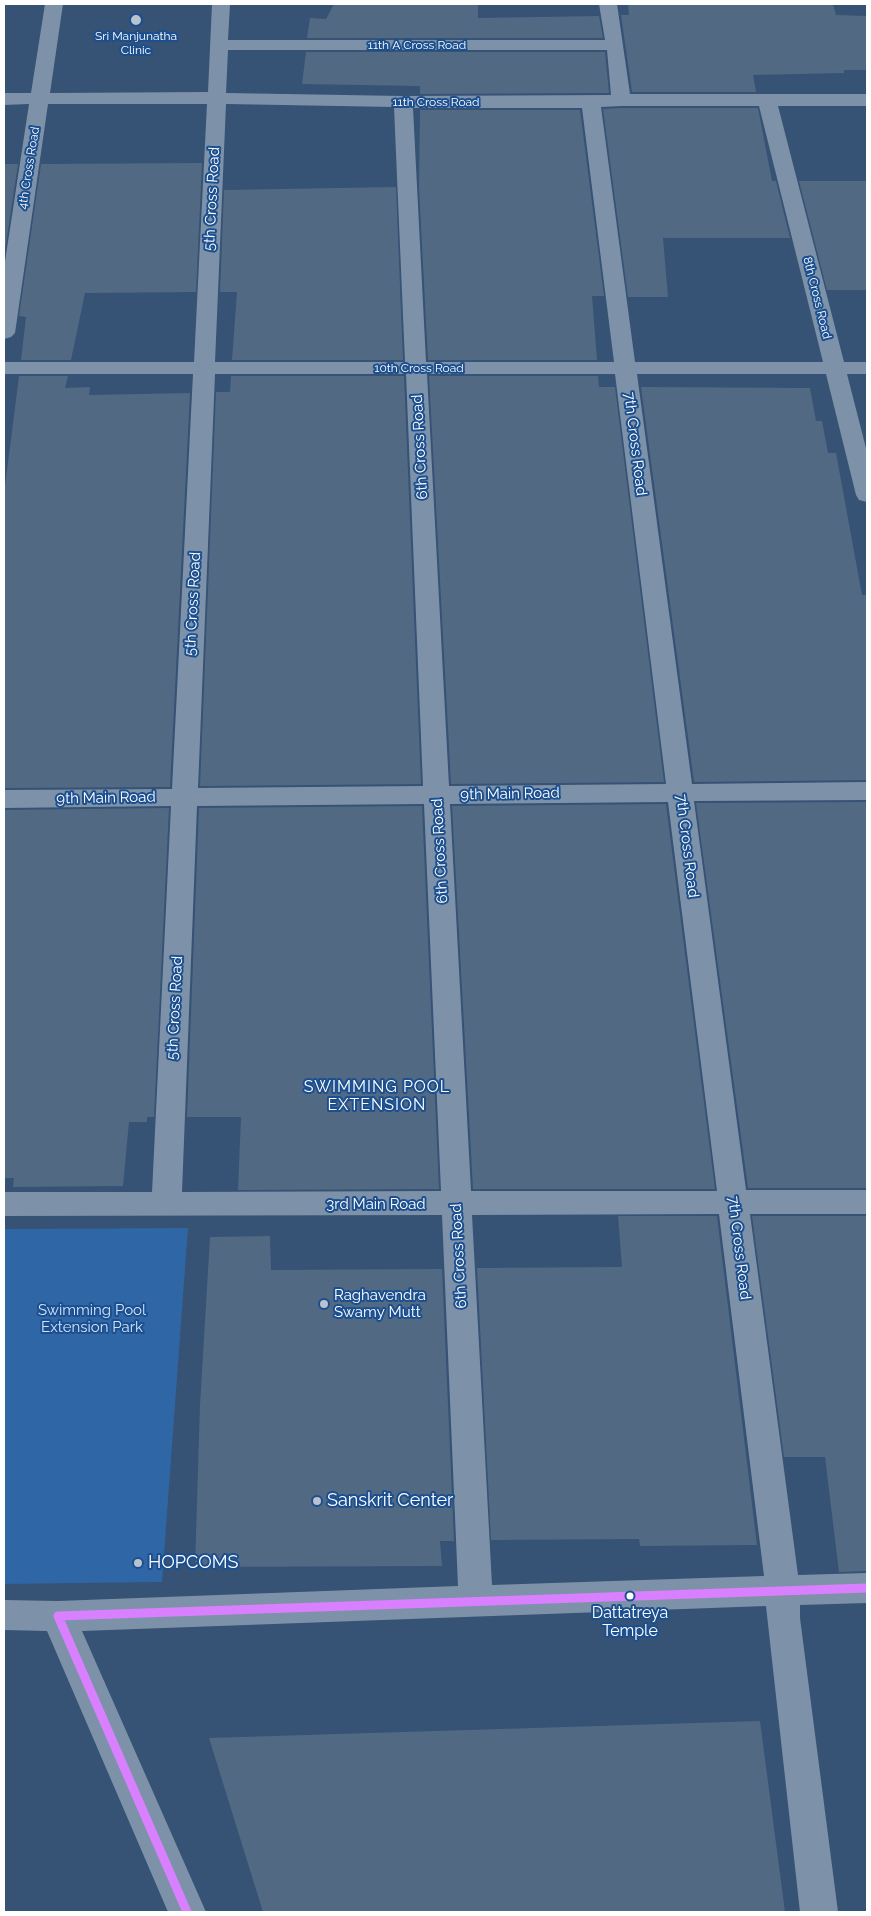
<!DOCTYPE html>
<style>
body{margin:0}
#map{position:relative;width:871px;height:1916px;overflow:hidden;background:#365274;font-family:Raleway,sans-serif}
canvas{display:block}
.frame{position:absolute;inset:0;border:5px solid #fff;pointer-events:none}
</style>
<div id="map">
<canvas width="871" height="1916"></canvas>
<div class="frame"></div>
</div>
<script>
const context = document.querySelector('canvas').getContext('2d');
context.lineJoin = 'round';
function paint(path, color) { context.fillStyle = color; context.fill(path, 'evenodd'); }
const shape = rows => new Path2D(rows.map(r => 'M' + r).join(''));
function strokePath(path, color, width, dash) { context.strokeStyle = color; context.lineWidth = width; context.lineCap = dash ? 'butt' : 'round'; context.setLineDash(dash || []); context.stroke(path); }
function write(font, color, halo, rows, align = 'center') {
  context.font = font + ' Raleway,sans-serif'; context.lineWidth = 4; context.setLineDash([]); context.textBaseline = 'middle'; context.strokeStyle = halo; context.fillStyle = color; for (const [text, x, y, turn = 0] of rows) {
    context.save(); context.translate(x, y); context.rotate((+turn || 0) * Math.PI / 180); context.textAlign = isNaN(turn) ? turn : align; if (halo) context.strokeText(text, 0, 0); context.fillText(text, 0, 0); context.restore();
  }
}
paint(shape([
 [188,1228,162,1582,4,1584,4,1229]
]), '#2f66a5');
paint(shape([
 [334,4,478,4,478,18,599,16,603,38,307,38,310,18,326,19],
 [628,4,833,4,836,15,867,16,867,70,844,70,844,73,753,75,756,92,632,92,621,15,629,15],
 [306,52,605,52,609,93,420,94,420,86,302,84],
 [621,108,758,108,772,181,776,181,790,238,663,238,668,297,628,297,603,109],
 [420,110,580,110,604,296,592,296,597,360,428,360,419,187],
 [202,163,196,292,85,293,71,360,21,360,26,317,19,316,41,164],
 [4,164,18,164,4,257],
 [799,181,867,181,867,290,827,290],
 [396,187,403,360,232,360,237,292,220,292,224,190],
 [19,376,68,376,65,388,90,387,89,395,190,393,170,787,4,788,4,494],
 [231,376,404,376,421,784,200,786,216,392,230,392],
 [429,376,598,376,599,387,615,387,664,782,451,784],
 [641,387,810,388,816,421,822,421,828,453,836,453,862,595,867,595,867,780,694,782],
 [867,802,867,1188,748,1188,696,803],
 [666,804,715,1189,473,1189,452,806],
 [422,806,439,1189,238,1190,241,1117,187,1117,199,808],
 [169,808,154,1117,147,1117,147,1122,129,1122,123,1186,13,1187,14,1178,4,1178,4,810],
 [618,1216,717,1216,757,1545,640,1546,639,1539,491,1540,477,1268,622,1267],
 [752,1216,867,1216,867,1571,839,1572,825,1457,784,1457],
 [270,1236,271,1270,442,1269,454,1541,440,1541,442,1566,195,1567,200,1405,210,1237],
 [760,1721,785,1912,263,1912,209,1738]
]), '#526984');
paint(shape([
 [45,4,63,4,50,93,208,92,212,4,230,4,228,40,605,40,599,4,617,4,630,94,867,94,867,106,778,106,844,362,867,362,867,374,847,374,867,452,867,502,859,500,856,495,826,374,637,374,692,784,867,782,867,800,694,801,746,1190,867,1190,867,1214,750,1214,798,1575,867,1573,867,1603,800,1605,800,1618,838,1912,800,1912,766,1606,82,1631,206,1912,168,1912,47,1631,4,1630,4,1600,58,1601,458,1586,442,1215,4,1216,4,1192,152,1192,171,806,4,808,4,790,172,789,193,374,4,374,4,362,194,362,207,104,48,104,15,333,11,337,4,339,4,268,29,104,4,105,4,93,31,93,45,4],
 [228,50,607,50,611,95,403,96,226,93,228,50],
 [226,104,394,107,405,362,215,362,226,104],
 [621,106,759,106,823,362,635,362,601,107,621,106],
 [413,108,582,108,614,362,426,362,413,108],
 [215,374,406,374,423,786,198,788,215,374],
 [427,374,615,374,666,784,449,786,427,374],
 [668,802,717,1191,471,1191,450,804,668,802],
 [424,804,441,1191,182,1192,197,806,424,804],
 [719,1214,764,1576,492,1585,472,1215,719,1214]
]), '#7d92a8');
strokePath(shape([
 [187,1912,58,1616,867,1588]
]), '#d880ff', 9);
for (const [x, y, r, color] of [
 [136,20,6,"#b9c2ce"],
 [324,1304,5,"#b9c2ce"],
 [317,1501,5,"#b9c2ce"],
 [138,1563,5,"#b9c2ce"],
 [630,1596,4.5,"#fff"]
]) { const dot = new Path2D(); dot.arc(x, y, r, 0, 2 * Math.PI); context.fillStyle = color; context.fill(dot); strokePath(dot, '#1b4f8f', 2); }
write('12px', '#fff', '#1b4f8f', [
 ["Sri Manjunatha",136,36],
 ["Clinic",136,50]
]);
write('12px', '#fff', '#1b4f8f', [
 ["11th A Cross Road",417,45],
 ["11th Cross Road",436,102],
 ["4th Cross Road",29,168,-81],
 ["8th Cross Road",817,298,76],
 ["10th Cross Road",419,368]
]);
write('15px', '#fff', '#1b4f8f', [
 ["5th Cross Road",212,199,-87],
 ["7th Cross Road",635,444,83],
 ["6th Cross Road",420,447,-93],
 ["5th Cross Road",193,604,-87],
 ["9th Main Road",510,794,-1],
 ["9th Main Road",106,798,-1],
 ["7th Cross Road",687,846,83],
 ["6th Cross Road",440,851,-93],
 ["5th Cross Road",175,1008,-87],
 ["3rd Main Road",376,1204],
 ["7th Cross Road",739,1248,83],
 ["6th Cross Road",459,1256,-93]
]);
write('15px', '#fff', '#1b4f8f', [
 ["Raghavendra",334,1295],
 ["Swamy Mutt",334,1312]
], 'left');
write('15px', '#cfe3fa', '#1b4f8f', [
 ["Swimming Pool",92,1310],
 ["Extension Park",92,1327]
]);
context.letterSpacing = '1px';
write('16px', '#fff', '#1b4f8f', [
 ["SWIMMING POOL",377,1087],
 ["EXTENSION",377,1105]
]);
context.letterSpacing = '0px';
write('16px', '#fff', '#1b4f8f', [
 ["Dattatreya",630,1613],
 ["Temple",630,1631]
]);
write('18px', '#fff', '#1b4f8f', [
 ["Sanskrit Center",327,1501],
 ["HOPCOMS",148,1563]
], 'left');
</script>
